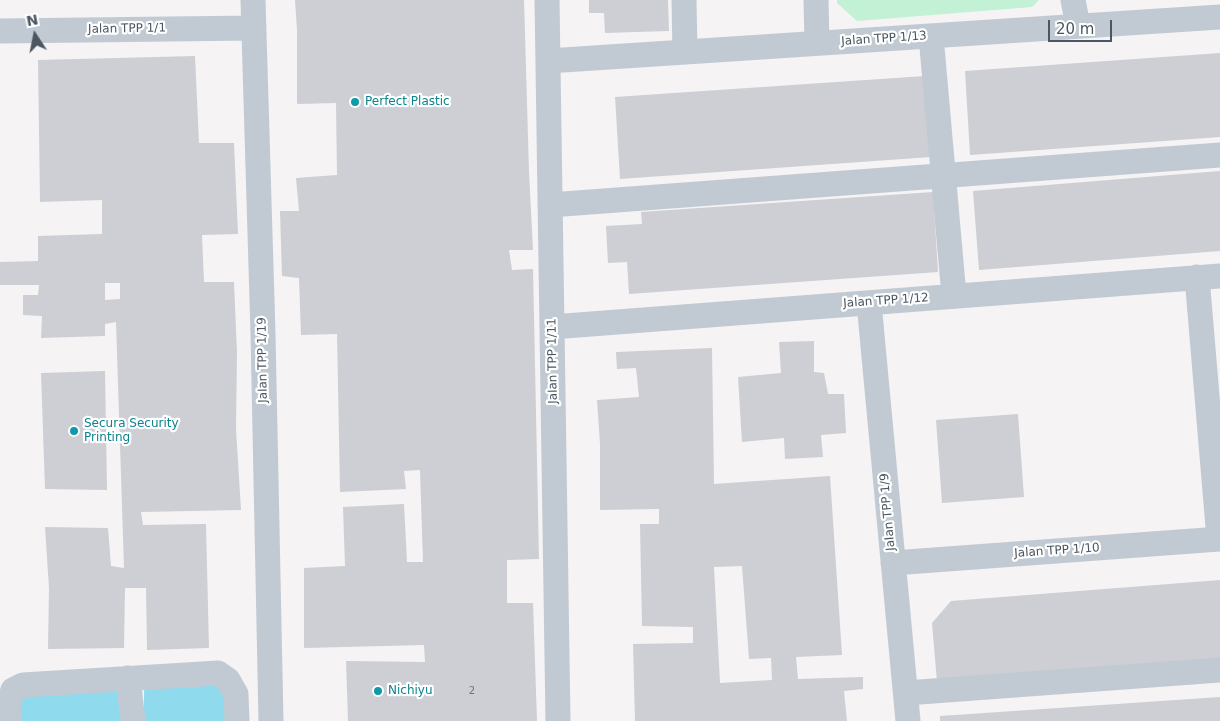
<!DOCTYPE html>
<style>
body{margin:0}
#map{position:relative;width:1220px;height:721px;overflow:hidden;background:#f5f3f3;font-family:"DejaVu Sans",sans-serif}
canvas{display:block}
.north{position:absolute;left:10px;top:10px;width:50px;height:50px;-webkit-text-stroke:4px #fff;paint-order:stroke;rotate:349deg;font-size:14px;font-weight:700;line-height:20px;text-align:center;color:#4a5661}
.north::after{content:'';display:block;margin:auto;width:18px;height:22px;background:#4a5661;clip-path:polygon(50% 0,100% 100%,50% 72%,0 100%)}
.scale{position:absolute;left:1048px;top:20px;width:64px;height:22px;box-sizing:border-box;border:2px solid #4a5661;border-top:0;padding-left:6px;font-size:15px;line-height:18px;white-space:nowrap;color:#4a5661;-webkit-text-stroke:4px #fff;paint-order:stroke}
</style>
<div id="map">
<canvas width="1220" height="721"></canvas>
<div class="north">N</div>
<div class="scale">20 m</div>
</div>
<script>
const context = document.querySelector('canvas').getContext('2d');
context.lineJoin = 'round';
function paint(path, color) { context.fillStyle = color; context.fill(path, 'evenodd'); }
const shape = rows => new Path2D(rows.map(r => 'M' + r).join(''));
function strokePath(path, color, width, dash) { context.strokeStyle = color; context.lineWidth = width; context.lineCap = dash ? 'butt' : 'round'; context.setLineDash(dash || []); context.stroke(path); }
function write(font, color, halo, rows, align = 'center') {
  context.font = font + ' "DejaVu Sans",sans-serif'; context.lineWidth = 4.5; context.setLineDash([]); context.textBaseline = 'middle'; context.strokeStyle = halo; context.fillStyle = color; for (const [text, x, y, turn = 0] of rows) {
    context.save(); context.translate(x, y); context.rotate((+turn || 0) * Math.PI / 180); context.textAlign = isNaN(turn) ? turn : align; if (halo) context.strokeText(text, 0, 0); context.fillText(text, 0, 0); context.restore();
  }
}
paint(shape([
 [837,0,1039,0,1032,7,857,21,837,3]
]), '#c3f1d5');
paint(shape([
 [209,679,224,689,227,721,144,721,144,691,151,682],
 [121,685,129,721,14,721,21,691]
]), '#90daee');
paint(shape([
 [295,0,524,0,529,172,533,250,509,250,512,270,533,269,539,559,507,560,507,603,533,603,537,721,348,721,346,661,425,662,424,645,304,648,304,568,345,566,343,507,404,504,407,562,423,562,420,470,404,471,406,489,340,492,337,334,301,335,299,278,282,276,280,211,299,211,296,178,337,175,336,103,297,104,297,30],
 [589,0,668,0,669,31,605,33,604,13,589,13],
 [1220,53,1220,137,970,155,965,71],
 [195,56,199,143,234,143,238,234,202,235,204,282,234,282,237,353,236,429,241,510,141,512,143,525,206,524,209,648,147,650,146,588,125,588,124,648,48,649,49,588,45,527,108,528,111,566,124,568,116,322,105,324,105,336,41,338,42,316,23,315,23,295,38,295,39,285,0,285,0,262,38,261,38,236,102,234,102,200,40,202,38,60],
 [105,283,120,283,120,299,105,300],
 [925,76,931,157,620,179,615,97],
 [1220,171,1220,251,979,270,973,191],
 [933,192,938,272,629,294,627,262,608,263,606,226,642,224,641,212],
 [814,341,814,372,824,373,828,394,844,394,846,433,821,435,823,457,785,459,784,438,742,442,738,377,781,373,779,342],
 [712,348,714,484,830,476,842,655,796,657,798,679,863,677,863,689,844,691,847,721,635,721,633,644,693,643,693,627,642,626,640,524,659,524,659,509,600,510,600,444,597,400,639,397,636,368,617,369,616,352],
 [742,566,749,659,771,658,772,680,720,683,714,567],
 [105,371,107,490,45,489,41,373],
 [1018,414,1024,497,942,503,936,420],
 [1220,580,1220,661,937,682,932,623,951,601],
 [1220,697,1220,721,940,721,940,716]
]), '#cdcfd5');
strokePath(shape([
 [253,0,263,334,271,721],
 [547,0,558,721],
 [684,0,685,52],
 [816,0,817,43],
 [1073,0,1078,26],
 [0,31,254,28],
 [931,36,954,296],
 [548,61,1220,17],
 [550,205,1220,155],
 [1197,277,1219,539],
 [869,303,908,721],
 [552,327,1220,276],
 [893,563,1220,539],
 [128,678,133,721],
 [906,693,1220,670],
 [9,721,8,705,13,690,23,685,218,673,228,680,236,694,237,721]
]), '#c1cad2', 25);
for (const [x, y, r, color] of [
 [355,102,5,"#0f9aa8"],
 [74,431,5,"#0f9aa8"],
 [378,691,5,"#0f9aa8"]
]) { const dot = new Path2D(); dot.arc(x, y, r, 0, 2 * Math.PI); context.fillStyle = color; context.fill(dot); strokePath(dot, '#fff', 2); }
write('10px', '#6b747e', null, [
 ["2",472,691]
]);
write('12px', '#4a5661', '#fff', [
 ["Jalan TPP 1/1",127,29,-1],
 ["Jalan TPP 1/13",884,39,-4],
 ["Jalan TPP 1/12",886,301,-4],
 ["Jalan TPP 1/19",263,360,-91],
 ["Jalan TPP 1/11",553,361,-91],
 ["Jalan TPP 1/9",888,512,-95],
 ["Jalan TPP 1/10",1057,551,-4]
]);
write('12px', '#0d838f', '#fff', [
 ["Perfect Plastic",365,102],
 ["Secura Security",84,424],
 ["Printing",84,438],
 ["Nichiyu",388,691]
], 'left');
</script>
